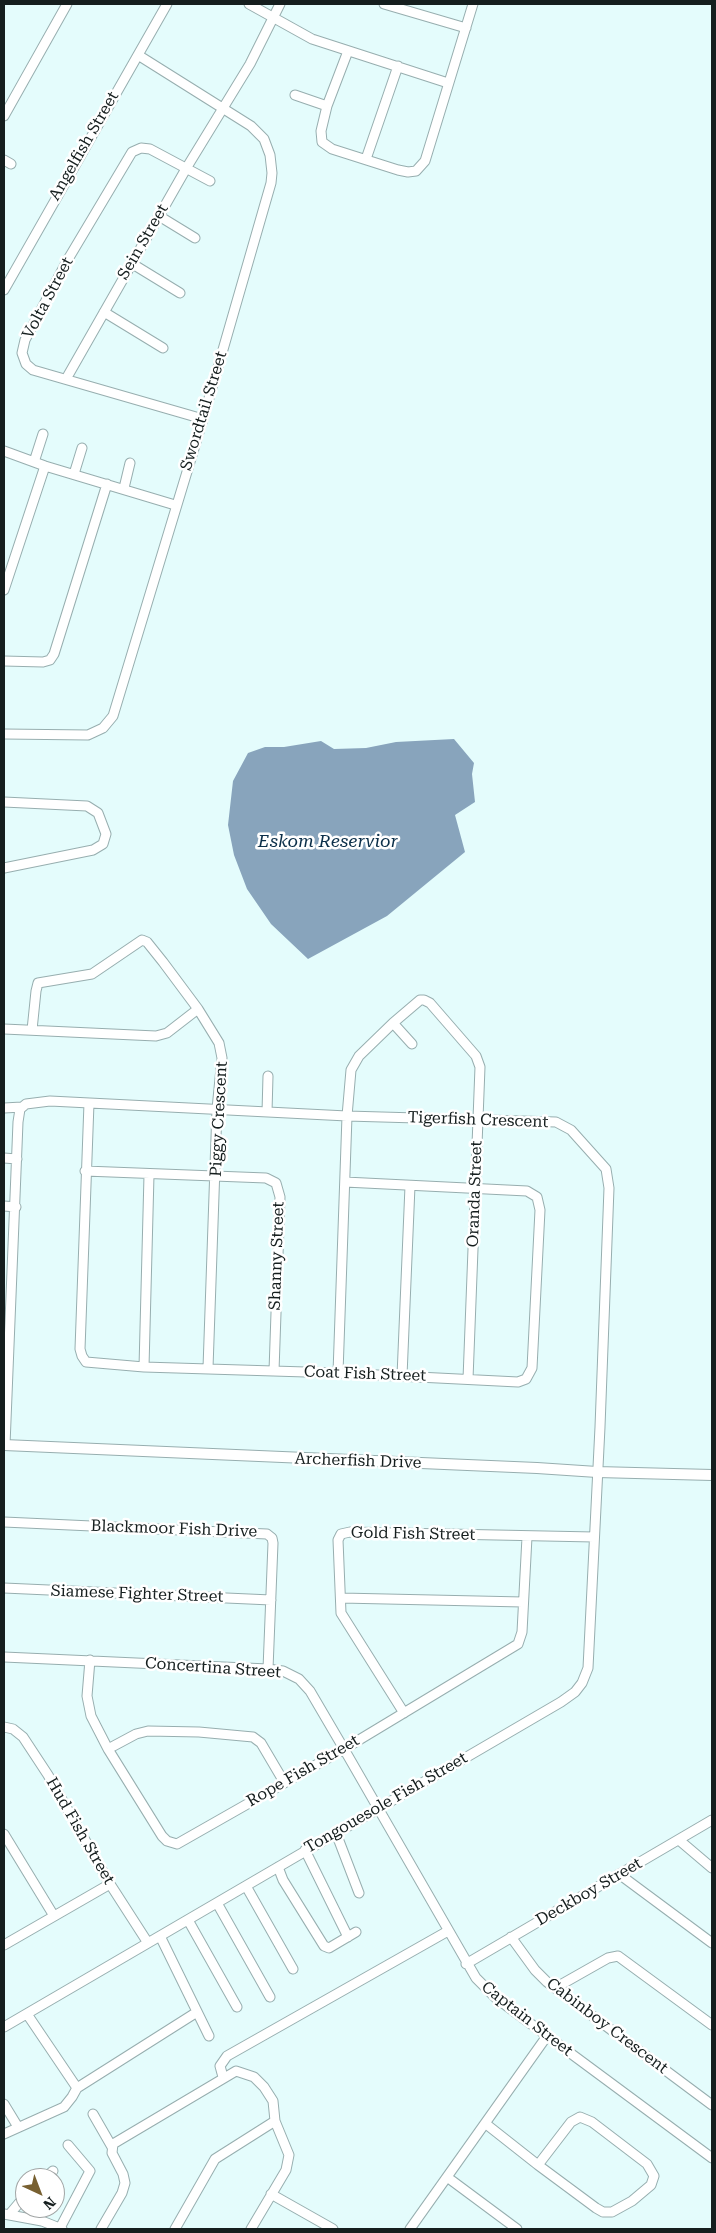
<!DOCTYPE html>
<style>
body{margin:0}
#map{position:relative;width:716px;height:2233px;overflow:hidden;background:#e4fcfc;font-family:"Roboto Serif",serif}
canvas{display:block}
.frame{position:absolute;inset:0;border:5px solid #151e1e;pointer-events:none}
.north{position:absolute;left:15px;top:2168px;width:50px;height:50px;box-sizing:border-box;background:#fff;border:1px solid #a1a5a5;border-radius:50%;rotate:137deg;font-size:14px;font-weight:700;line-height:20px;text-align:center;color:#151e1e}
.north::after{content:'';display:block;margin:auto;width:18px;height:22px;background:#786031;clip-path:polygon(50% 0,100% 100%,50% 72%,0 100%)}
</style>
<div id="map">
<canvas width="716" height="2233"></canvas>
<div class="frame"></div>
<div class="north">N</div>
</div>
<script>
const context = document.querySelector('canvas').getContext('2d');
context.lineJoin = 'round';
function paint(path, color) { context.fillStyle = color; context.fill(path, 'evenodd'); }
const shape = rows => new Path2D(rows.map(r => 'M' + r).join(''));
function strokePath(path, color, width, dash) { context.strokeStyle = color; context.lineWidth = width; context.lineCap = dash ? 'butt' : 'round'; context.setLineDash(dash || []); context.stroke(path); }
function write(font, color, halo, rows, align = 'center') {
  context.font = font + ' "Roboto Serif",serif'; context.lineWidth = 5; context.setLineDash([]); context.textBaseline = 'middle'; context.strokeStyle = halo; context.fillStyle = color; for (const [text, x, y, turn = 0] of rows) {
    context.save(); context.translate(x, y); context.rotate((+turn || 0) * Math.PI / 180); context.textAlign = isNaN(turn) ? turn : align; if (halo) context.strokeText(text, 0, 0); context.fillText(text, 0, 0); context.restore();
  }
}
paint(shape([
 [454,739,474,763,472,774,475,802,455,815,465,852,387,916,308,959,271,924,247,889,234,855,228,825,233,781,248,753,265,747,284,747,321,741,334,749,366,748,396,742]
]), '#88a4bc');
const minor = shape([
 [249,4,312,39,448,83],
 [384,4,466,28],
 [348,51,327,106,321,131,322,142,332,149,398,170,408,172,416,171,425,161,473,4],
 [295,95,327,106],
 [4,116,67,4],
 [366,159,398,66],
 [4,160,11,164],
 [159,216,195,238],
 [131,263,180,293],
 [4,290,167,4],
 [104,312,163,348],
 [66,379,187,167,250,64,280,4],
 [203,419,33,370,26,364,22,353,25,340,67,261,132,152,141,148,150,149,210,181],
 [4,451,45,466,175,505],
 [34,462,43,434],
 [74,474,82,448],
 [124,488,130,463],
 [4,590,45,466],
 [4,661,43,662,50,660,54,654,107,484],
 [4,734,88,735,103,728,113,716,203,419,271,183,272,173,270,155,264,139,251,126,138,55],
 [4,802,87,806,98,813,106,834,103,844,93,850,4,868],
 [393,1023,412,1044],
 [4,1029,156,1036,167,1033,198,1009],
 [32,1030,36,991,38,983,92,974,142,940,147,942,163,962,198,1009,219,1043,222,1058,217,1109,208,1368],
 [89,1103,80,1349,82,1356,86,1362,144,1367,338,1373,518,1382,526,1379,532,1368,540,1210,537,1197,527,1191,345,1182],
 [4,1108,22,1107],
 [267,1112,268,1076],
 [4,1158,17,1159],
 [85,1171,266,1178,276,1183,280,1197,274,1371],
 [4,1206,16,1207],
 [144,1367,149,1175],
 [338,1373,347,1116,351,1070,359,1056,393,1023,420,1000,424,1000,430,1003,476,1056,480,1067,468,1379],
 [402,1376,410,1186],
 [4,1522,267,1534,272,1538,273,1543,268,1669],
 [4,1588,271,1600],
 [341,1598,523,1602],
 [4,1657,268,1669,283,1671,299,1679,310,1691,344,1749,476,1978,496,1998,712,2158],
 [90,1660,87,1696,91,1716,108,1749,162,1836,167,1841,177,1844,344,1749,518,1644,522,1632,527,1537],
 [404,1713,341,1613,338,1540,341,1534,350,1532,594,1537],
 [4,1727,13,1729,23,1737,48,1775,110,1884,148,1943],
 [108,1749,136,1734,148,1731,199,1732,253,1737,261,1743,284,1782],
 [336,1833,359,1893],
 [4,1834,54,1916],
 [679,1840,712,1868],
 [305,1850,348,1937],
 [278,1867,283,1880,324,1946,329,1948,356,1932],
 [619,1874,712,1943],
 [246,1886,293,1969],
 [217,1903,270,1997],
 [188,1920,237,2007],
 [160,1936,209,2036],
 [511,1937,535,1970,547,1982,712,2105],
 [4,1945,110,1884],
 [466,1964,712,1820],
 [555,1988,608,1958,618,1956,712,2025],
 [27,2014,77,2088,197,2012],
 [4,2027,561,1702,575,1692,582,1683,588,1668,600,1427,609,1188,606,1169,571,1130,556,1122,347,1116,50,1101,26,1104,20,1109,18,1122,5,1445],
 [223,2077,220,2066,227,2056,448,1931],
 [4,2104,18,2127],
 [93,2114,112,2147],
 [486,2124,538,2165,596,2208,603,2212,612,2212,632,2201,651,2185,654,2176,647,2164,592,2122,580,2117,571,2122,538,2165],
 [4,2134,64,2107,72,2097,77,2088],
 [447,2177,517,2229],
 [45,2178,53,2171],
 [271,2194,333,2229],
 [4,2214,42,2221,62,2229],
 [9,2215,25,2196],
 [60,2228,90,2171,68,2145],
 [101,2229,122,2193,125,2183,123,2174,112,2153,113,2144,236,2071,254,2077,264,2087,273,2101,275,2121,289,2155,286,2170,251,2229],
 [175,2229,215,2159,275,2121],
 [410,2229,547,2036]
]);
const tertiary = shape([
 [4,1445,537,1468,597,1472,712,1475]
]);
strokePath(minor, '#97aeaf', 11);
strokePath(tertiary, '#97aeaf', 12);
strokePath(minor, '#fff', 9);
strokePath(tertiary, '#fff', 10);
write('16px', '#151e1e', '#fff', [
 ["Angelfish Street",84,146,-60],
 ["Sein Street",143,242,-60],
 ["Volta Street",48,298,-62],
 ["Swordtail Street",204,411,-73],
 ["Piggy Crescent",219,1119,-87],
 ["Tigerfish Crescent",478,1120,2],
 ["Oranda Street",475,1194,-88],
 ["Shanny Street",277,1256,-88],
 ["Coat Fish Street",365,1374,2],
 ["Archerfish Drive",358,1461,2],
 ["Blackmoor Fish Drive",174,1529,2],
 ["Gold Fish Street",413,1534,1],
 ["Siamese Fighter Street",137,1594,2],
 ["Concertina Street",213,1668,4],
 ["Rope Fish Street",303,1771,-30],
 ["Tongouesole Fish Street",386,1803,-30],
 ["Hud Fish Street",80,1831,60],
 ["Deckboy Street",589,1892,-30],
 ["Captain Street",527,2019,38],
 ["Cabinboy Crescent",607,2026,37]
]);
write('italic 18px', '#0b2f49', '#fff', [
 ["Eskom Reservior",328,842]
]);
</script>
